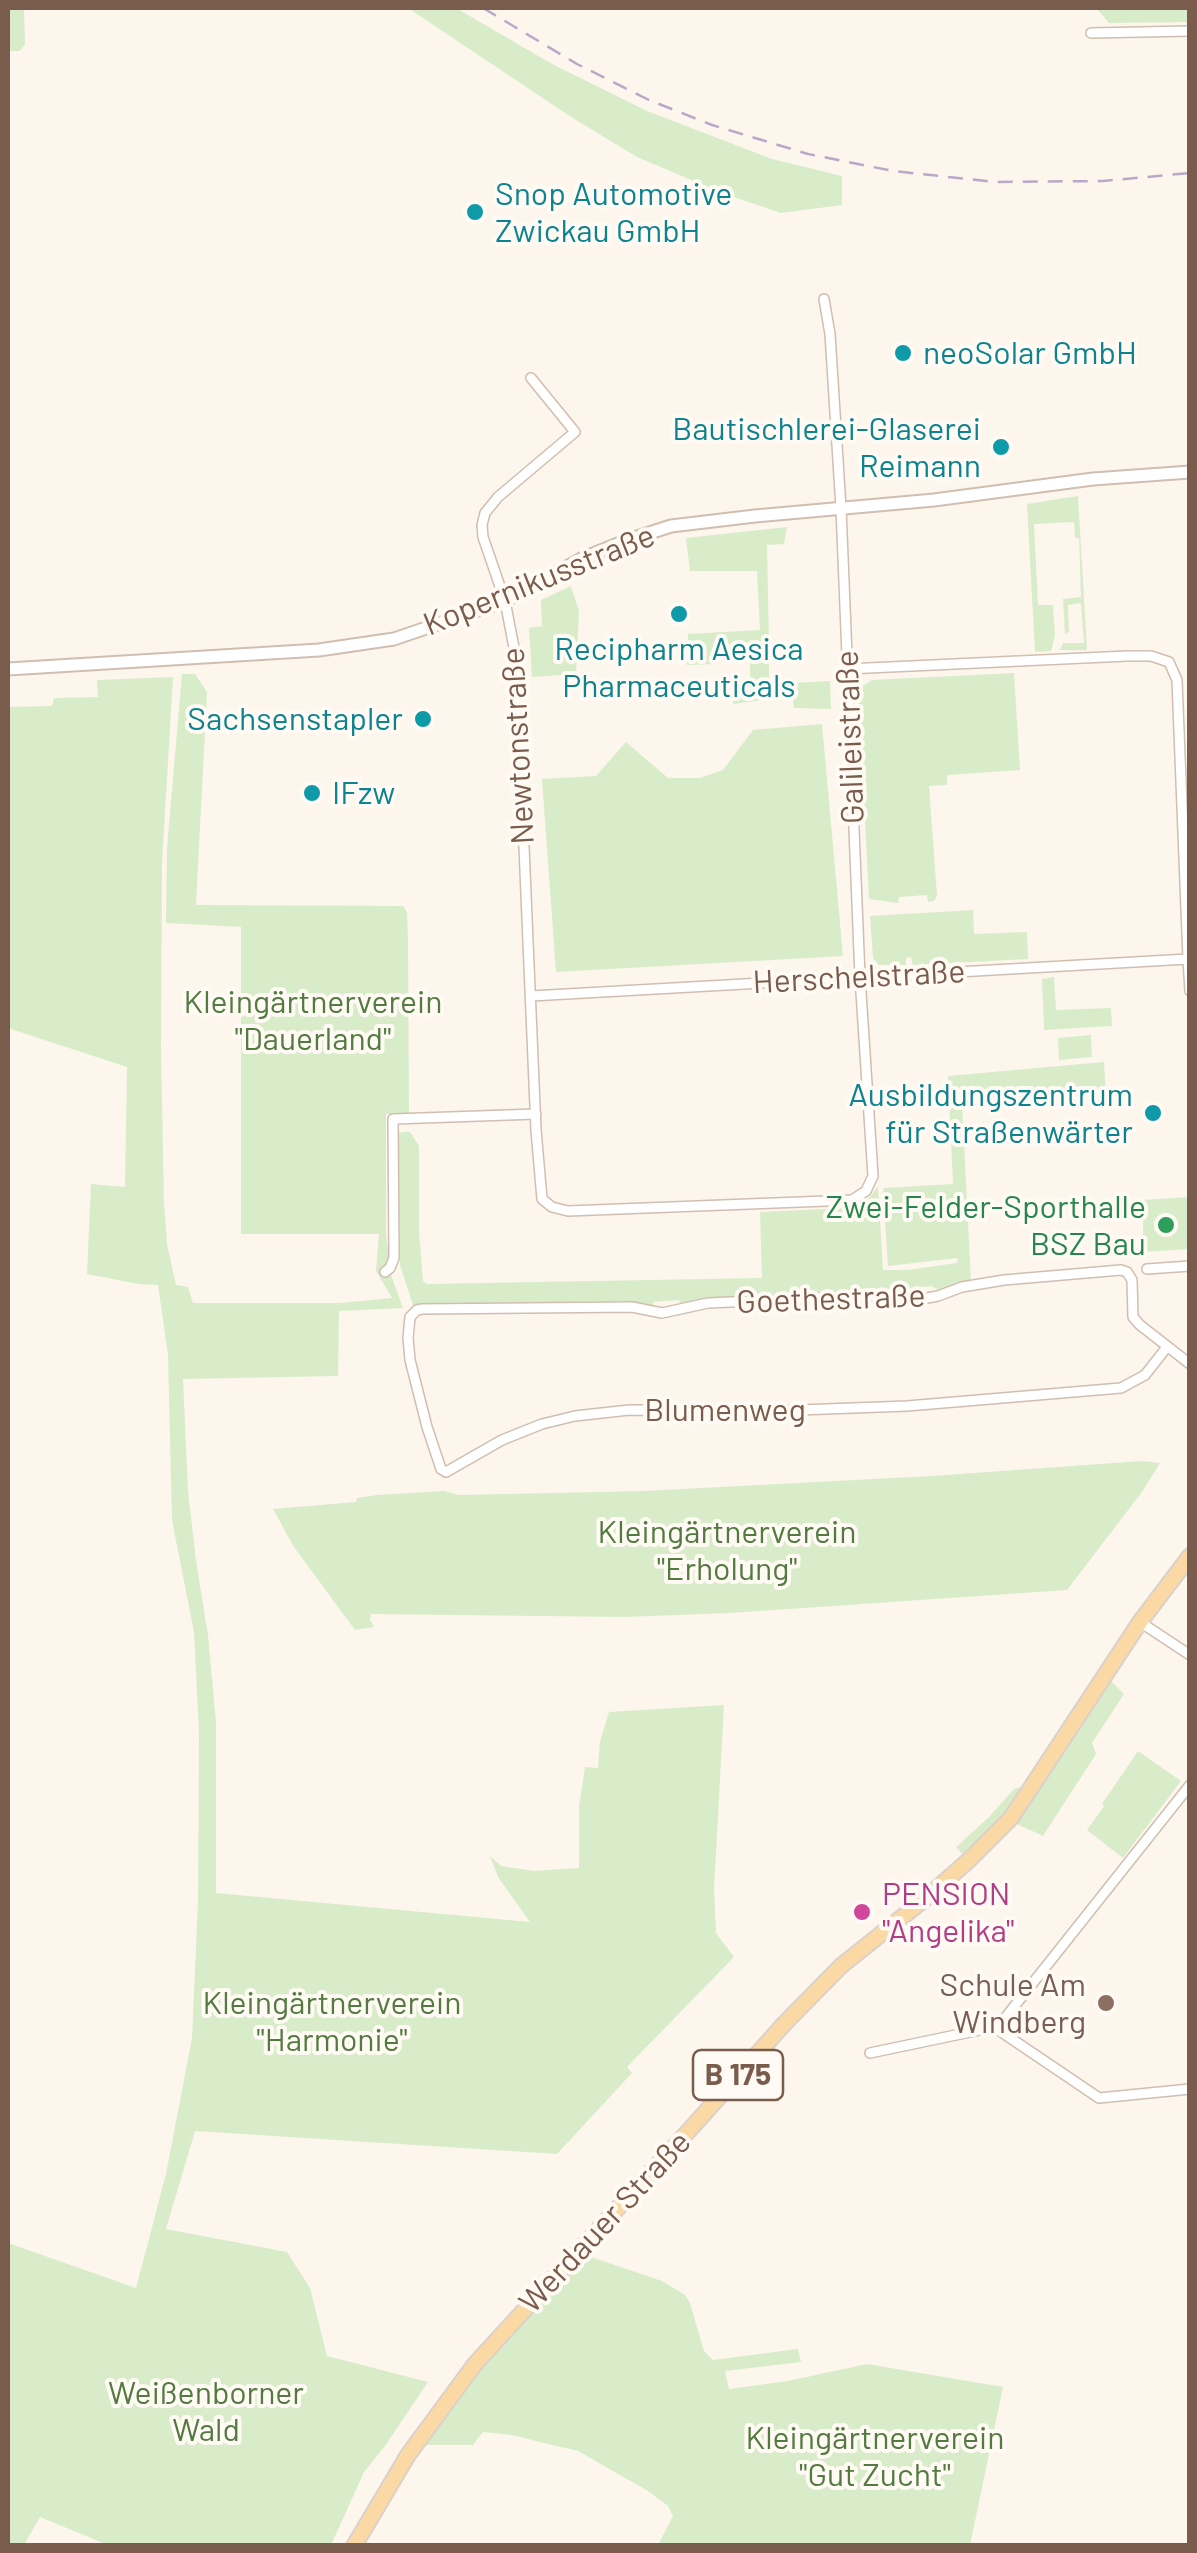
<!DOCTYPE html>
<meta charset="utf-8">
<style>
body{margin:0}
#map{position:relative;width:1197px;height:2553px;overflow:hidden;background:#fdf6ec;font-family:Barlow,sans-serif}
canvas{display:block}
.frame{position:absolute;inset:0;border:10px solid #7a5c4d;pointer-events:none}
</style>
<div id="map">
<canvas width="1197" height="2553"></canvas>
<div class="frame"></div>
</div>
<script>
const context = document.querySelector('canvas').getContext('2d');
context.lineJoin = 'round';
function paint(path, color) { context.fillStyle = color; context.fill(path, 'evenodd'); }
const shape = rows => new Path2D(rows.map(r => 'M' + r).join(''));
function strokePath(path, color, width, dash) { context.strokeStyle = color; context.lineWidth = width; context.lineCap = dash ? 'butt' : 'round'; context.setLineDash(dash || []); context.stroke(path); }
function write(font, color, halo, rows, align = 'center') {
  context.font = font + ' Barlow,sans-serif'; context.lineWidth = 8; context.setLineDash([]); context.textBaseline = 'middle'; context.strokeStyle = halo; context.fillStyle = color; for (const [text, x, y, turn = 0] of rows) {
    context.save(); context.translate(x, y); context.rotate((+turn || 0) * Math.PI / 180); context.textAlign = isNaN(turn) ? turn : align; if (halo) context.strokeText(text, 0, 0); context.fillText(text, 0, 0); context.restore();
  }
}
paint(shape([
 [8,8,24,8,25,45,19,51,8,51],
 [408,8,456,8,552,64,647,111,772,159,842,176,842,205,781,213,722,193,637,157,571,117],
 [1096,8,1189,8,1189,22,1109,23],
 [1078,496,1087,650,1060,650,1063,643,1084,643,1081,603,1068,605,1069,632,1065,634,1063,599,1081,597,1079,538,1075,538,1074,522,1034,524,1038,605,1053,605,1055,636,1051,651,1035,652,1027,504],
 [787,527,784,544,767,545,769,643,739,644,732,650,718,648,717,646,716,664,687,665,688,634,760,630,757,571,690,571,686,538],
 [571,586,579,611,576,674,532,677,529,628,542,626,541,600],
 [769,653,769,699,733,704,733,694,750,693,750,659,745,654],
 [1014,673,1020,770,947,775,947,785,929,786,937,896,934,901,928,902,927,895,899,897,898,903,869,899,858,689,872,680],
 [182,674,195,674,207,692,196,905,403,906,407,912,408,939,409,1113,386,1114,386,1234,391,1275,403,1308,339,1311,338,1376,183,1379,188,1491,196,1561,208,1635,216,1722,216,1893,530,1922,498,1877,490,1856,501,1866,534,1871,579,1868,579,1807,585,1767,598,1768,600,1742,609,1712,724,1705,714,1889,716,1933,734,1957,627,2067,632,2073,557,2154,195,2131,166,2229,287,2252,310,2288,327,2356,428,2382,385,2446,364,2472,331,2545,108,2545,40,2517,24,2545,8,2545,8,2243,136,2288,166,2174,192,2038,198,1902,199,1733,194,1632,172,1520,168,1355,158,1285,138,1284,87,1274,91,1184,125,1187,127,1067,8,1028,8,707,52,706,54,698,98,697,97,680,173,677,162,863,161,1048,164,1203,167,1244,176,1285,188,1287,193,1303,341,1303,392,1298,376,1271,379,1234,241,1234,241,927,166,923,167,848],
 [830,681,831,709,794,708,791,683],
 [822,724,843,956,556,972,542,779,596,776,626,742,668,778,700,778,723,770,753,730],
 [973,910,974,934,1027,932,1028,959,913,965,911,957,906,958,906,965,879,965,873,958,870,916],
 [1054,977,1056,1010,1111,1008,1112,1026,1044,1030,1042,979],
 [1091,1035,1092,1057,1059,1060,1058,1038],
 [1104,1062,1106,1095,962,1103,971,1281,941,1291,931,1286,913,1288,912,1296,722,1299,697,1301,681,1306,679,1300,653,1302,654,1309,647,1304,624,1301,436,1304,414,1308,400,1265,398,1144,399,1134,402,1132,410,1132,419,1146,419,1231,423,1281,427,1284,762,1278,760,1212,847,1208,867,1201,878,1186,883,1270,907,1270,957,1263,958,1258,888,1266,883,1188,953,1184,948,1076],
 [1189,1197,1189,1249,1144,1252,1142,1200],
 [1142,1461,1160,1463,1142,1492,1067,1590,730,1613,624,1617,371,1614,370,1620,374,1627,355,1630,294,1547,273,1509,356,1502,357,1498,377,1495,444,1491,459,1495,644,1491,932,1476],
 [1109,1679,1124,1694,1092,1743,1096,1754,1043,1836,1015,1823,1037,1794],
 [1138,1751,1181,1781,1123,1858,1087,1830,1104,1806,1102,1804],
 [1020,1787,1024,1788,995,1824,962,1854,956,1847,988,1818,1014,1789],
 [582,2254,662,2281,685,2295,690,2303,704,2351,713,2360,798,2349,801,2362,725,2371,729,2389,788,2381,867,2364,1003,2387,970,2545,658,2545,673,2516,668,2506,648,2491,578,2451,511,2435,483,2432,473,2445,421,2445,442,2411]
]), '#d8ecc9');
const minor = shape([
 [1091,33,1190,31],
 [531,378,575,432,498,497,485,513,482,525,483,537,505,601,516,658,536,1130,542,1199,552,1207,568,1211,852,1200,866,1191,873,1176,860,977,841,508,830,334,824,299],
 [1188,959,1190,991],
 [531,996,1188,959,1177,680,1169,662,1151,656,1127,656,847,669],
 [1147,1269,1190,1266],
 [385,1272,390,1268,394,1258,393,1119,536,1114],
 [1167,1347,1145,1375,1121,1388,907,1406,772,1411,629,1410,575,1416,542,1424,502,1440,446,1472,441,1469,427,1427,410,1360,408,1338,410,1317,417,1310,422,1309,632,1307,662,1313,708,1303,889,1295,916,1300,938,1296,962,1287,1004,1280,1121,1270,1127,1272,1132,1280,1133,1317,1140,1325,1190,1364],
 [1140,1622,1190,1655],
 [994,2027,1099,2098,1190,2089],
 [870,2053,994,2027,1005,2018,1190,1785]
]);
const tertiary = shape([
 [8,669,319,650,353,645,394,639,505,601,581,559,625,541,671,526,755,516,934,500,1093,479,1190,472]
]);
const primary = shape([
 [354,2546,408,2455,475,2364,694,2125,784,2024,841,1966,926,1898,968,1861,1011,1818,1140,1622,1190,1556]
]);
strokePath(minor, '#d1beb0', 12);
strokePath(tertiary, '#d1beb0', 15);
strokePath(primary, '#dad1cd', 18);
strokePath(minor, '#fff', 9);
strokePath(tertiary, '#fff', 11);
strokePath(primary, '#fbd9a5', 14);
strokePath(shape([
 [483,8,577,64,649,100,712,125,808,154,893,171,995,182,1103,181,1190,173]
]), '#b9a8c9', 2.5, [15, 10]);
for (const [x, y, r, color] of [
 [475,212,10,"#0f9aa8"],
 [903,353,10,"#0f9aa8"],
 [1001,447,10,"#0f9aa8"],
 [679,614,10,"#0f9aa8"],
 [423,719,10,"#0f9aa8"],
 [312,793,10,"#0f9aa8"],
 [1153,1113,10,"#0f9aa8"],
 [1166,1225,10,"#2e9e5b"],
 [862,1912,10,"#d1479c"],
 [1106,2003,10,"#8d6e63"]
]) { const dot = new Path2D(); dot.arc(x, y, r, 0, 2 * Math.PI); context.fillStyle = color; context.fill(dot); strokePath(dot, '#fffaf3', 4); }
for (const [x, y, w] of [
 [738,2075,90]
]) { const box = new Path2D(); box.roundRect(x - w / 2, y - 25, w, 50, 8); context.fillStyle = '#fffaf3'; context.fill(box); strokePath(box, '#7a5c4d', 2.5); }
write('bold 30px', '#7a5c4d', null, [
 ["B 175",738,2075]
]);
write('32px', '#0d838f', '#fffaf3', [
 ["Snop Automotive",495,194],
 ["Zwickau GmbH",495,231],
 ["neoSolar GmbH",923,353],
 ["Bautischlerei-Glaserei",981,429,"right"],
 ["Reimann",981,466,"right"],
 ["Recipharm Aesica",679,649,"center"],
 ["Pharmaceuticals",679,686,"center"],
 ["Sachsenstapler",403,719,"right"],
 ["IFzw",332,793],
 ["Ausbildungszentrum",1133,1095,"right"],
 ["für Straßenwärter",1133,1132,"right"]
], 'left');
write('32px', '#7a5c4d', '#fffaf3', [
 ["Kopernikusstraße",539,580,-22],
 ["Galileistraße",850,737,-92],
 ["Newtonstraße",518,746,-93],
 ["Herschelstraße",859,977,-3],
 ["Goethestraße",831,1299,-2],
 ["Blumenweg",725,1410],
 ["Werdauer Straße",605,2222,-47]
]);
write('32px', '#537a41', '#fffaf3', [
 ["Kleingärtnerverein",313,1002],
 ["\"Dauerland\"",313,1039],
 ["Kleingärtnerverein",727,1532],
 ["\"Erholung\"",727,1569],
 ["Kleingärtnerverein",332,2003],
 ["\"Harmonie\"",332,2040],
 ["Weißenborner",206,2393],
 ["Wald",206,2430],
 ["Kleingärtnerverein",875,2438],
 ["\"Gut Zucht\"",875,2475]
]);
write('32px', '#27864d', '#fffaf3', [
 ["Zwei-Felder-Sporthalle",1146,1207],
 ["BSZ Bau",1146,1244]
], 'right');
write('32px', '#b23c85', '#fffaf3', [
 ["PENSION",882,1894],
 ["\"Angelika\"",882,1931]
], 'left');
write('32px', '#785e54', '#fffaf3', [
 ["Schule Am",1086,1985],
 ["Windberg",1086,2022]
], 'right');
</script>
